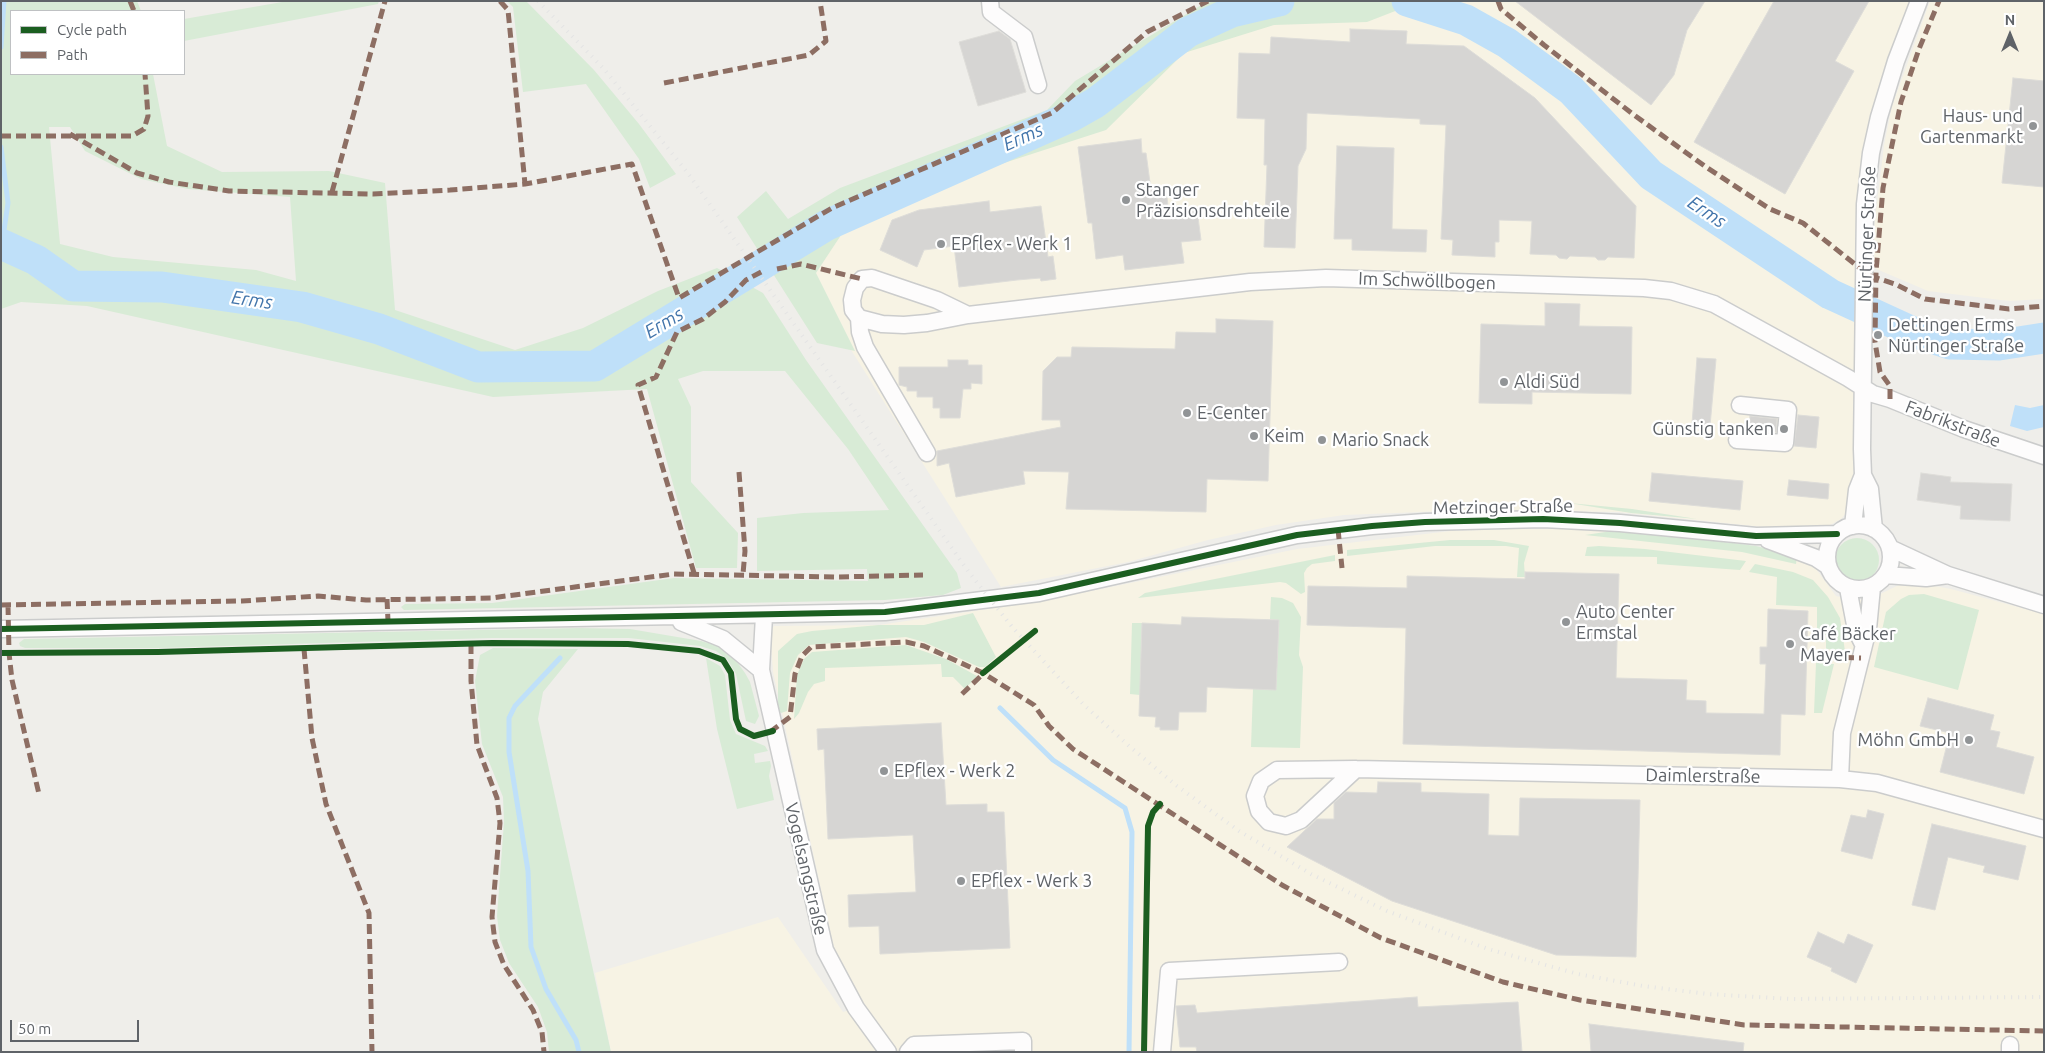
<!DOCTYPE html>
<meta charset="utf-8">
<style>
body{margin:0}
#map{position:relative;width:2045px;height:1053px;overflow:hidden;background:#efeeea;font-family:Ubuntu,sans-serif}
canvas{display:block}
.frame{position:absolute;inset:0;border:2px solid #5f6368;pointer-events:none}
.legend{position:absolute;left:10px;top:10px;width:175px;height:65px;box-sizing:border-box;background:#fff;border:1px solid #bfc1c3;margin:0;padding:6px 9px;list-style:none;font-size:15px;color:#5f6368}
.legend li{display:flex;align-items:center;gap:10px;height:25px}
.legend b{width:25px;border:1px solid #bfc1c3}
.north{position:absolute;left:1985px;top:10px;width:50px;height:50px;-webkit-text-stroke:4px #fff;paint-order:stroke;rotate:0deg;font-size:14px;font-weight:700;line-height:20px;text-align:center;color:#5f6368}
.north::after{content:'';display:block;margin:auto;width:18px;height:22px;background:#5f6368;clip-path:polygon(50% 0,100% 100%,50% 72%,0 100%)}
.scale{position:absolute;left:10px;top:1020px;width:129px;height:22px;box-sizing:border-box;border:2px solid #5f6368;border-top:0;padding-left:6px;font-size:15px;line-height:18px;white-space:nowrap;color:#5f6368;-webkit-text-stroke:4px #fff;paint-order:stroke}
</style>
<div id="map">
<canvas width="2045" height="1053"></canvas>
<div class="frame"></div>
<ul class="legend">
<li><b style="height:6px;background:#1b5e20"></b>Cycle path</li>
<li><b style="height:6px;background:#8d6e63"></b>Path</li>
</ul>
<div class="north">N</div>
<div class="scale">50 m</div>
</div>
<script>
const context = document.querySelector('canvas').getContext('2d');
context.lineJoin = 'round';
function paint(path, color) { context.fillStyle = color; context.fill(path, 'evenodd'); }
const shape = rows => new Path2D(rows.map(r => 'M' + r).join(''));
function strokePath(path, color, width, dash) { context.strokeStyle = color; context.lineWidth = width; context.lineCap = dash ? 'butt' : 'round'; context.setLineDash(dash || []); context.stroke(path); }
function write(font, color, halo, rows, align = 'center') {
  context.font = font + ' Ubuntu,sans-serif'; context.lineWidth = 4.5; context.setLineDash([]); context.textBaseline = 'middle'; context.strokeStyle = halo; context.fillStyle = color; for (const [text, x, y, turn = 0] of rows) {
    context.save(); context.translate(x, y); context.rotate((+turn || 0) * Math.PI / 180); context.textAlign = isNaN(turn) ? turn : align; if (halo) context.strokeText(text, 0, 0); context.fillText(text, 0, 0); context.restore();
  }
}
paint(shape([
 [1417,1,1911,1,1858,227,1853,500,1848,511,1841,519,1830,525,1816,529,1792,530,1618,512,1472,510,1344,515,1276,525,1208,540,1128,562,1001,587,846,342,813,273,845,223,1181,53,1271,25],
 [1930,1,2044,1,2044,299,2009,301,1928,291,1874,268,1874,228,1884,145,1892,106],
 [1514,529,1590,529,1755,548,1805,560,1816,569,1836,596,1853,600,1868,600,1905,582,1918,583,1951,589,2044,614,2044,1052,611,1052,595,973,778,917,843,1012,863,1006,834,948,773,672,770,630,774,626,879,625,1042,601,1297,549,1451,531]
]), '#f7f3e4');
paint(shape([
 [1,1,137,1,141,11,11,11,11,74,153,74,167,146,222,172,329,171,385,183,395,310,515,350,583,328,658,291,717,268,763,293,806,360,957,573,961,588,943,595,885,600,404,610,401,607,405,604,492,603,674,578,868,581,867,569,757,571,757,518,803,513,889,510,848,449,785,371,703,371,678,379,691,407,691,482,738,533,737,568,696,568,647,389,493,397,87,306,21,302,1,309],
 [49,127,70,127,85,151,141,179,188,189,290,197,296,281,256,270,113,257,60,244],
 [288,1,379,1,378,4,184,41,184,19],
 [507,1,526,1,594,70,639,124,676,174,650,188,639,159,586,84,523,92,513,7],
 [1208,1,1421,1,1367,22,1274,25,1184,53,1106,130,1004,163,849,223,816,273,855,351,817,343,737,217,766,191,788,219,840,188,1047,110,1075,81],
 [1569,503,1632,509,1697,519,1631,513],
 [1612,531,1642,531,1756,546,1797,556,1796,564,1742,552,1585,535],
 '1835 560a22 22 0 1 1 44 0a22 22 0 1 1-44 0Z',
 [1450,540,1494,540,1529,546,1524,563,1525,577,1517,577,1519,548,1506,546,1435,546,1347,556,1347,550],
 [1599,546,1645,549,1746,561,1740,570,1657,564,1657,557,1585,556,1587,547],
 [1335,555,1335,561,1312,564,1307,568,1304,573,1305,592,1301,594,1286,583,1280,582,1138,598,1145,593],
 [1755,564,1793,572,1813,580,1828,597,1840,618,1845,651,1826,649,1826,635,1817,635,1817,607,1776,605,1777,577,1749,572],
 [1924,594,1979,610,1958,690,1874,667,1886,612,1901,599,1909,595],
 [1271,597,1282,598,1293,603,1301,617,1299,655,1303,667,1300,748,1251,747,1253,689,1276,689,1279,620,1270,619],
 [973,613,996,657,985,667,979,667,924,642,906,637,809,645,798,655,790,673,787,711,781,713,778,710,778,651,797,634,812,631,879,625,924,625],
 [1132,623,1142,623,1140,695,1130,694],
 [579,628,630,629,701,641,719,646,732,655,745,673,750,682,759,716,755,724,746,721,736,674,727,659,716,651,700,646,629,638,492,638,158,648,25,648,20,646,19,643,24,639],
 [906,645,946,659,977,676,965,689,953,677,942,677,941,664,825,668,825,681,814,684,808,692,799,713,794,719,797,675,804,659,812,652],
 [493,648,578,649,543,692,538,719,611,1052,549,1052,547,1032,538,1007,509,963,500,940,497,916,504,822,503,797,482,744,475,681,480,655],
 [706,658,720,666,725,675,730,720,736,734,765,746,768,751,754,754,755,763,770,761,771,766,769,776,774,800,737,809,717,729],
 [1816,663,1834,664,1822,713,1814,713]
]), '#d8ebd6');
paint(shape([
 [2015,405,2030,408,2044,405,2044,427,2027,431,2010,426]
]), '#bfe0f9');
strokePath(shape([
 [1,47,4,1],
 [1,147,8,203,2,244],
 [560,658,515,706,509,718,509,752,528,871,531,947,546,989,576,1040,579,1052],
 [1000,708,1053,760,1125,808,1132,832,1129,1052]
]), '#bfe0f9', 5);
strokePath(shape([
 [1407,1,1466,20,1507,43,1571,90,1651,175,1830,294,1913,332,1950,344,1999,345,2044,338],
 [1,244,36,260,73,286,162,287,302,307,379,329,478,367,595,366,827,225,1072,116,1095,103,1188,32,1232,12,1279,1]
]), '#bfe0f9', 31);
const building = shape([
 [1515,1,1705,1,1687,30,1674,75,1651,105,1515,1],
 [1774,1,1869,1,1835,61,1854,71,1785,194,1694,142,1774,1],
 [1350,29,1407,31,1406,44,1464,46,1535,98,1636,206,1634,258,1608,257,1605,260,1598,260,1595,257,1570,256,1567,259,1559,258,1556,255,1530,254,1532,221,1499,220,1499,242,1495,242,1495,257,1452,255,1453,240,1441,239,1446,125,1420,124,1420,119,1307,113,1306,149,1298,166,1295,248,1264,247,1267,165,1264,165,1265,119,1237,118,1239,53,1270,54,1271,37,1350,42,1350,29],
 [999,31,1010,39,1026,92,978,106,959,42,999,31],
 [2013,78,2044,81,2044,187,2002,183,2013,78],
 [1141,139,1142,153,1146,153,1151,190,1166,189,1169,214,1197,210,1201,240,1181,242,1184,263,1125,270,1123,255,1096,259,1092,223,1088,223,1078,147,1141,139],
 [1337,146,1394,148,1392,229,1427,230,1426,252,1352,250,1352,239,1334,239,1337,146],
 [989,201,990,212,1041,206,1048,257,1053,256,1056,279,1041,281,1040,278,1017,280,959,287,954,246,924,250,917,267,880,250,892,220,919,210,989,201],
 [1545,303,1580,304,1579,326,1632,327,1631,394,1532,392,1532,404,1479,403,1481,324,1545,326,1545,303],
 [1216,319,1273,321,1268,481,1207,479,1206,512,1066,509,1069,472,1023,471,1025,484,956,497,949,463,937,466,937,451,1061,427,1060,420,1042,420,1043,371,1057,357,1071,357,1072,347,1175,349,1176,332,1216,333,1216,319],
 [1697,358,1716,359,1710,426,1692,424,1697,358],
 [948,360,968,360,968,365,982,365,982,384,971,383,971,389,963,389,960,418,940,418,940,408,933,408,933,397,917,397,917,391,907,391,907,387,899,385,899,367,948,367,948,360],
 [1798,415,1819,417,1816,448,1794,446,1798,415],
 [1750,416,1777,419,1776,432,1749,431,1750,416],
 [1652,473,1743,481,1740,510,1649,501,1652,473],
 [1921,473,1951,477,1950,482,2012,484,2010,521,1960,519,1961,506,1917,500,1921,473],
 [1789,480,1829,484,1828,499,1787,495,1789,480],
 [1525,572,1619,574,1616,678,1687,680,1686,700,1706,701,1706,713,1764,714,1766,664,1760,664,1760,647,1767,647,1768,609,1808,611,1805,715,1781,714,1780,755,1403,744,1406,628,1307,625,1308,586,1407,588,1407,576,1525,579,1525,572],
 [1182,617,1279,620,1276,690,1207,687,1206,712,1179,712,1178,730,1160,730,1160,727,1155,727,1156,717,1139,716,1142,623,1181,625,1182,617],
 [1928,698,1994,715,1990,730,2000,732,1996,747,2034,757,2024,794,1940,772,1950,733,1920,726,1928,698],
 [941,723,946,805,987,804,987,812,1004,812,1010,948,880,954,879,926,849,927,848,895,916,892,913,835,828,839,824,749,818,750,817,729,941,723],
 [1378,782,1421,783,1421,792,1489,794,1488,835,1519,836,1520,798,1640,800,1636,957,1556,955,1392,901,1287,847,1317,819,1334,819,1334,803,1346,792,1377,793,1378,782],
 [1868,810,1884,814,1872,859,1841,851,1851,815,1866,818,1868,810],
 [1932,824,2026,846,2018,880,1983,872,1985,866,1948,857,1935,910,1912,905,1932,824],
 [1818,932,1844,944,1848,934,1873,945,1856,983,1831,971,1832,968,1807,957,1818,932],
 [1417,997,1418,1007,1518,1002,1522,1052,1197,1052,1196,1047,1180,1047,1176,1006,1195,1005,1197,1013,1417,997],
 [1589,1024,1744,1043,1743,1052,1591,1052,1589,1024]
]);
paint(building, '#d6d5d3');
strokePath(building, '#deddd9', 1);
const minor = shape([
 [990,1,991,12,1024,37,1038,85],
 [968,315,937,300,872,278,862,279,855,288,852,300,853,310,859,318,882,324,904,325,927,323,968,315,1250,282,1326,278,1644,288,1671,291,1714,304,1848,378,1873,394,1890,399,1964,429,2044,456],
 [859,318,860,332,865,347,927,453],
 [1737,440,1785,443,1788,410,1740,405],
 '1827 557a32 32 0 1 1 64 0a32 32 0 1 1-64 0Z',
 [1853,526,1857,490,1863,475],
 [1874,529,1870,489,1863,475,1862,449,1865,204,1871,153,1879,117,1896,61,1919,1],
 [1768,540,1816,558,1828,566],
 [1890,548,1948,575,2044,605],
 [1886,575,1926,578,1948,575],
 [1848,588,1856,630,1863,644],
 [764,616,761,670,825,950,856,1008,888,1052],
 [681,622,723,639,761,670],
 [1,629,885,612,1039,593,1297,535,1372,526,1425,522,1543,519,1620,523,1756,536,1837,534],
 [1356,769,1301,820,1286,826,1269,822,1259,811,1255,796,1261,781,1277,770,1356,769,1840,779,1877,783,2044,829],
 [1840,779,1842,733,1868,629,1872,587],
 [908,1052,914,1045,1023,1041,1023,1052],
 [1162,1052,1169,971,1339,962],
 [2010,1052,2010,1045]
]);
strokePath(minor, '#cbcccc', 19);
strokePath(minor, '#fdfcfc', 16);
strokePath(shape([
 [538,1,604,69,687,172,968,571,1013,628,1084,705,1129,746,1177,786,1239,831,1311,874,1387,911,1488,949,1578,974,1643,986,1708,994,1791,999,2044,997]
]), '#e4e4e4', 4, [1, 6]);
strokePath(shape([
 [130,1,134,11],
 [500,1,508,10,525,184],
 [1498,1,1501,9,1544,45,1634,115,1706,167,1770,209,1803,223,1870,276,1895,284,1925,299,2009,309,2044,306],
 [664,83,809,55,826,41,820,1],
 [70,134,137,173,169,182,229,191,373,194,450,190,525,184,632,164,679,298,832,208,1052,113,1147,32,1208,1],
 [1,136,132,136,144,129,148,116,145,74],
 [332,192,385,1],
 [777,269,801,264,862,279],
 [1890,399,1890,386,1880,372,1875,342,1876,272,1883,188,1901,102,1919,49,1939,1],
 [739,472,745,551,743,574],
 [1338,529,1342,568],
 [694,573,638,385,656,377,677,332,703,319,725,302,746,280,763,271],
 [387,599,388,621],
 [1,605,242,601,318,596,366,600,491,598,674,574,838,577,923,575],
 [8,605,9,653,12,680,39,794],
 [471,644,471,681,477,745,497,798,500,823,492,917,495,942,504,965,533,1010,542,1032,544,1052],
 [304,649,312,738,326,804,369,913,372,1052],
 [1829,657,1861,658],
 [962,694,986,671],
 [770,732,790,717,795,674,802,656,811,647,906,642,924,646,983,673,1034,705,1049,726,1073,749,1282,885,1381,938,1503,982,1580,1000,1744,1025,2044,1031]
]), '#8d6e63', 5, [10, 5]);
strokePath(shape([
 [1,629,885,612,1039,593,1297,535,1372,526,1425,522,1543,519,1620,523,1756,536,1837,534],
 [1,653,158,652,492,643,628,644,699,651,723,660,731,673,736,719,740,729,754,736,773,731],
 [983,673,1035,631],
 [1144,1052,1148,826,1153,812,1160,804]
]), '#1b5e20', 6);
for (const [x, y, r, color] of [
 [2033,126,5,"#919496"],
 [1126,200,5,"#919496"],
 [941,244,5,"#919496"],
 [1878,335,5,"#919496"],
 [1504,382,5,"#919496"],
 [1187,413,5,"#919496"],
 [1784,429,5,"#919496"],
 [1254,436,5,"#919496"],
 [1322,440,5,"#919496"],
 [1566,622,5,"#919496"],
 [1790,644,5,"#919496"],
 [1969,740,5,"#919496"],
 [884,771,5,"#919496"],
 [961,881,5,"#919496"]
]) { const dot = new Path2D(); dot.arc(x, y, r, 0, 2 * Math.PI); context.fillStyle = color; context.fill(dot); strokePath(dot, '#fff', 2); }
write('18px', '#5f6368', '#fff', [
 ["Haus- und",2023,116,"right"],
 ["Gartenmarkt",2023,137,"right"],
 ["Stanger",1136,190],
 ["Präzisionsdrehteile",1136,211],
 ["EPflex - Werk 1",951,244],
 ["Dettingen Erms",1888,325],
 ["Nürtinger Straße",1888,346],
 ["Aldi Süd",1514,382],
 ["E-Center",1197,413],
 ["Günstig tanken",1774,429,"right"],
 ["Keim",1264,436],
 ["Mario Snack",1332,440],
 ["Auto Center",1576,612],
 ["Ermstal",1576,633],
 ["Café Bäcker",1800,634],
 ["Mayer",1800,655],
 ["Möhn GmbH",1959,740,"right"],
 ["EPflex - Werk 2",894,771],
 ["EPflex - Werk 3",971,881]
], 'left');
write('18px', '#5f6368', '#fff', [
 ["Nürtinger Straße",1867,234,-88],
 ["Im Schwöllbogen",1427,281,2],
 ["Fabrikstraße",1953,424,21],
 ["Metzinger Straße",1503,507,-1],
 ["Daimlerstraße",1703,776,1],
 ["Vogelsangstraße",806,869,77]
]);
write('italic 19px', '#4174aa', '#fff', [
 ["Erms",1023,137,-24],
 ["Erms",1707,212,34],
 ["Erms",252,300,8],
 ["Erms",664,323,-31]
]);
</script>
